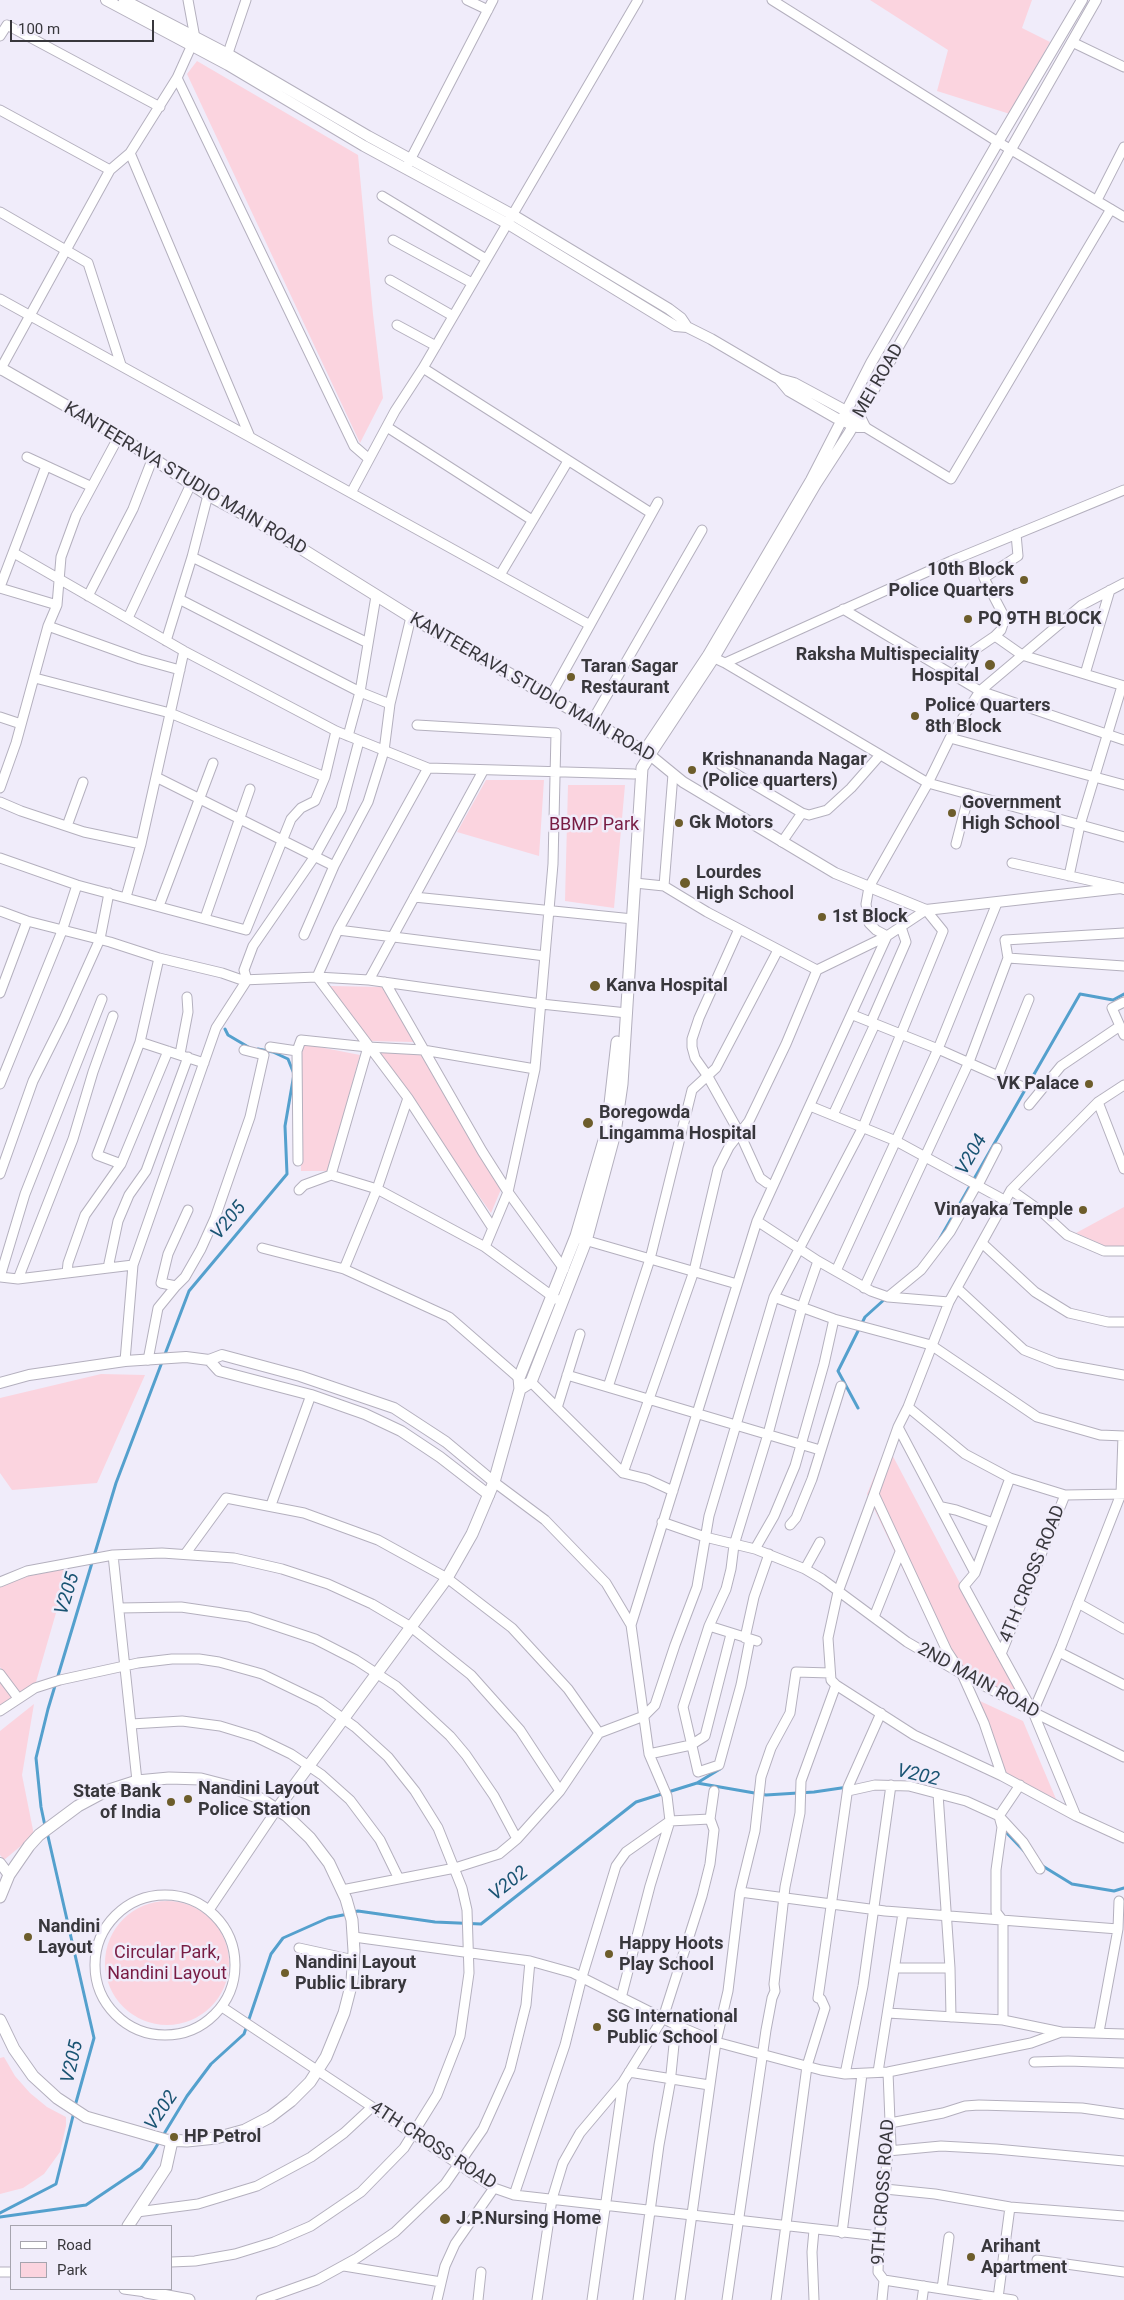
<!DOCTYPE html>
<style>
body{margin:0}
#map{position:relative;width:1124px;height:2300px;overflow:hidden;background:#f0ecfa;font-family:Roboto,sans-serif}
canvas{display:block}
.legend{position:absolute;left:10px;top:2225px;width:162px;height:65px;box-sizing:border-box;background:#f0ecfa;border:1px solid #a6a4ae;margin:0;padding:6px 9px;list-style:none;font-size:15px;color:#38373c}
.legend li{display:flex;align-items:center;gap:10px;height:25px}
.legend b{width:25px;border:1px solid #a6a4ae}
.scale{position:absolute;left:10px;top:20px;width:144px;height:22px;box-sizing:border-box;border:2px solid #38373c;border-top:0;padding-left:6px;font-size:15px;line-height:18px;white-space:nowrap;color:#38373c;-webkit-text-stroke:4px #f0ecfa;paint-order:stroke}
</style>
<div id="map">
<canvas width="1124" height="2300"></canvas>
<ul class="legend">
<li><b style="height:6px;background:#fff"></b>Road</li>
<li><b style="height:14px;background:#fbd4df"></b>Park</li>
</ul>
<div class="scale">100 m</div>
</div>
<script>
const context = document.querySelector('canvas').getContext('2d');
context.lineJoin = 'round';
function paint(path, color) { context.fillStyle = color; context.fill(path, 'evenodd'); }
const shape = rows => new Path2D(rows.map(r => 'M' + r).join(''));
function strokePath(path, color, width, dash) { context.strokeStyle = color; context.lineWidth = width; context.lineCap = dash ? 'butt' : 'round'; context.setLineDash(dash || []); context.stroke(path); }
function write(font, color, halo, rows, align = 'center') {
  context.font = font + ' Roboto,sans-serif'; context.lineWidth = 5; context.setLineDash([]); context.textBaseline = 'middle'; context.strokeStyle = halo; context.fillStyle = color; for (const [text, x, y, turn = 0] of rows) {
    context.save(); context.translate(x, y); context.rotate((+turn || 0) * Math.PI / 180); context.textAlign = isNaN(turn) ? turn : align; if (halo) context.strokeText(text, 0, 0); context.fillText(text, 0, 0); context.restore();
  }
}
paint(shape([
 [870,0,1032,0,1022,28,1050,42,1010,114,937,91,948,50],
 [197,61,358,155,373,314,383,398,360,443,187,74],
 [486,780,544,780,539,856,457,832],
 [568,785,625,785,614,908,565,901],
 [330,986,382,987,414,1042,369,1041],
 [304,1044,360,1055,328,1171,301,1171,300,1051],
 [378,1053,421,1053,502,1187,491,1213],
 [1124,1207,1124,1246,1105,1246,1076,1233],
 [101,1374,145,1375,97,1483,12,1490,0,1473,0,1398],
 [887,1445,1021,1699,951,1670,867,1494],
 [69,1568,36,1682,20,1693,0,1667,0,1587,26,1576],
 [0,1680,14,1699,0,1707],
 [967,1695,1023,1721,1056,1799,1005,1774],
 [34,1704,22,1775,34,1835,4,1860,0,1855,0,1731],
 '105 1963a62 62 0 1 1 124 0a62 62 0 1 1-124 0Z',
 [4,2057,15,2076,30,2093,47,2107,66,2117,66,2126,60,2152,44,2174,23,2188,0,2194,0,2058]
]), '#fbd4df');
strokePath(shape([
 [225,1029,228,1035,250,1048],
 [939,1240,1080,994,1113,1000,1124,994],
 [858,1408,838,1371,865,1317,886,1298],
 [697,1783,720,1769],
 [45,1826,41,1807,36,1758,48,1709,116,1483,189,1291,287,1174,285,1126,294,1074,288,1059,273,1052,258,1049],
 [1003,1829,1025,1852],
 [47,1832,94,2038,75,2106],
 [1041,1865,1072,1884,1114,1891,1124,1888],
 [354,1912,358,1911,435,1922,481,1924,636,1802,697,1783,766,1795,814,1792,848,1787],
 [0,2213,56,2184,74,2112],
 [0,2217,86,2205,141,2168,153,2152,187,2096,211,2064,244,2034,271,1954,283,1938,328,1918,348,1914]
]), '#54a0cd', 3);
const minor = shape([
 [467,0,488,10],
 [772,0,998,142,1124,217],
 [0,36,7,25,160,107],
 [1072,42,1124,67],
 [226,59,246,0],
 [177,78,354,446,369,459],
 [0,110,110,170],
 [130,153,250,437],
 [408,164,493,0],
 [382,196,486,259],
 [1097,200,1124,147],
 [0,212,88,263,121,365],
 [393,240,472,283],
 [390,280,453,316],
 [0,299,590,625],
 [397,325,436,346],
 [423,368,651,513],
 [0,370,110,170,130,153,177,78,195,38,188,0],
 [387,427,532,520],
 [865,427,951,479,1111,209],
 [27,457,90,486],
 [351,493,395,411,423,368,638,0],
 [14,553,184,651,336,731,428,768],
 [192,557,368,643],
 [500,575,568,461],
 [0,587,46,466],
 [0,588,57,605],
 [88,596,133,509,152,460],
 [179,599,360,692,390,704],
 [843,609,980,691,1124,740],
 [128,618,191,484],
 [48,626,140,659,180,670],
 [995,636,1001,630,1005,618,984,578,1018,556,1016,534],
 [166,641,192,557,208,495],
 [708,655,725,663,951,561,1124,490],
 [725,663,928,783,1124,837],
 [1085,674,1110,590],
 [953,675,970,653,995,636,1022,655,1124,686],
 [35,678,170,713,325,777],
 [550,697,658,502],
 [0,717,21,724],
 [592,721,702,530],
 [417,725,556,733,553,864,535,1069,508,1192,485,1247],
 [348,736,360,692,376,596],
 [950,738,1124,785],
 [721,765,802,813,809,815,827,810,851,788,880,755],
 [673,774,664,886,707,912,817,970,887,936],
 [156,777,334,866],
 [0,788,16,743,48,626,57,605,61,557,76,516,119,436],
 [0,802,21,811,84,832,141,844],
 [67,826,83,782],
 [782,842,802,813],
 [956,844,969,794],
 [0,858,77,885,246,930,291,819,301,808,315,801,325,777,336,731],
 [1012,863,1119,887],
 [1069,876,1080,825,1122,686],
 [635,883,664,886],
 [126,897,141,844,184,651],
 [414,897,633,919],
 [159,906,213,763],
 [0,911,27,921,110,942,159,958,222,973,242,980,317,977,369,980,541,1004,627,1013],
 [205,918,250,789],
 [739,929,699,1018,692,1039,692,1047,695,1058,707,1075,740,1134,760,1178,767,1183],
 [338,930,545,956],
 [304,935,334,866,368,802,384,751,390,704,411,617],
 [887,936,876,930,869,923,866,904,869,887,928,783,950,738,980,691,1082,605,1124,583],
 [1008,958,1124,966],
 [369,980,483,771],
 [385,982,482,1151,508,1192,564,1269],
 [0,993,27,921],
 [102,999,25,1194,0,1277,18,1279,133,1265],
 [1124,1002,1112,1008,1124,1035],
 [853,1015,938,1049,1021,1086],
 [871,1022,906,942,901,927],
 [140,1042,204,1063],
 [270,1047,297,1051],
 [180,1054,188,1012,187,997],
 [998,1076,1029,999],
 [0,1084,62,931,77,885],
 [1124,1085,1098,1102,1011,1190,949,1302,908,1407,898,1427,874,1494,947,1651,962,1674,984,1723,1002,1776,1076,1816,1124,1838],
 [1098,1102,1124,1169],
 [1029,1105,1061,1066,1120,1026],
 [810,1106,896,1141,1006,1201],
 [833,1115,875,1024],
 [298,1161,297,1051,301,1040,368,1047,423,1050,535,1069],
 [121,1164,97,1155,140,1042,159,958],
 [0,1174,33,1081,64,1019,100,939,109,893],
 [331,1175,368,1047],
 [978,1185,997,1148],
 [299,1190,304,1185,331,1175,377,1189,485,1247,556,1299],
 [1011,1190,1042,1212,1067,1235,1104,1251,1124,1251],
 [188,1210,168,1254,161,1283,176,1286,185,1277,201,1249,215,1218,250,1117,264,1055,244,1050],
 [757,1221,818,1261,871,1291,888,1297,949,1302],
 [492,1227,408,1098,317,977,338,930,428,768,634,774],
 [581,1239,737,1284],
 [982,1243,1035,1292,1069,1313,1108,1322,1124,1322],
 [262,1248,344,1269,449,1317,519,1378],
 [108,1268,118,1221,129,1195,146,1171,188,1057],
 [344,1269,377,1189,408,1098],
 [836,1271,938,1049,997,903],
 [67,1273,68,1263,85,1215,121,1164,168,1051],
 [18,1279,73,1139,93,1072,113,1016],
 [864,1288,969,1062,1008,958,1005,940,1124,933],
 [958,1289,1024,1350,1057,1363,1124,1375],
 [774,1297,834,1319,931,1345,1037,1417,1100,1435,1124,1436],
 [888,1297,921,1270,950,1232,977,1184],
 [148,1360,158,1308,176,1286],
 [125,1361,133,1265,216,1028,247,980,244,970,253,946,315,856,341,809,359,741],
 [567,1375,820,1450],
 [531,1382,623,1473,647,1479,673,1491],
 [608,1387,650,1259,692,1090,716,1068,778,950],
 [908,1407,965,1454,1010,1478,1065,1495,1124,1494],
 [557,1408,580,1334],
 [898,1427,975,1573,964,1586,1033,1712,1076,1816],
 [623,1473,694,1271,718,1169,729,1147,749,1121,786,1044,817,970],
 [494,1482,545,1520,606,1583,631,1625,649,1754,667,1796,670,1821,650,1886,621,1998],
 [874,1494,838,1592,828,1638,831,1680,836,1685,914,1735,1002,1776],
 [271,1505,311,1395],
 [942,1507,956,1510,993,1523],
 [662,1522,705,1537,755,1549,805,1569,822,1579,907,1642,962,1674,1033,1712,1124,1757],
 [790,1525,796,1518,812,1479,841,1386],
 [755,1549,774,1516,795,1466,824,1364,834,1319],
 [186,1553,226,1498,304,1513,378,1540,447,1578,512,1628,568,1689,599,1733],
 [113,1555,137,1781],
 [805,1569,820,1542],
 [975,1573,1010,1478],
 [0,1582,27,1571,113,1555,162,1553,234,1558,282,1569,328,1584,372,1604,411,1627,471,1675,520,1730,560,1791],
 [1078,1603,1124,1629],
 [119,1608,181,1607,249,1617,315,1639,356,1660,396,1686,450,1736,466,1755,494,1796,517,1839],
 [874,1617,900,1552],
 [709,1626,757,1641],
 [745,1638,754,1597,769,1554],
 [750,1639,741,1685,719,1765,698,1772,683,1707,709,1626,726,1589,731,1569,734,1545,768,1434,802,1307,818,1261],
 [1059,1652,1124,1685],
 [1001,1654,1065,1495],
 [0,1674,18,1698],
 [0,1711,35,1688,60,1680,138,1663,172,1659,199,1659,219,1662,262,1674,320,1702,355,1727,388,1757,415,1791,438,1828,462,1888,467,1910,469,1973,460,2036,437,2095,404,2148,361,2192,311,2226,274,2242,235,2254,195,2261,171,2262],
 [1033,1712,1061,1647,1121,1494,1123,1436],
 [131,1724,182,1721,220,1726,256,1737,291,1754,322,1775,350,1800,380,1840,399,1879],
 [649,1754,691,1745,705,1736,731,1634],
 [848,1791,875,1785,909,1786,966,1801,999,1816,1020,1785],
 [938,1794,950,1968,951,2017],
 [710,1819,714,1791],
 [342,1890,455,1868,499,1854,517,1839,560,1791,599,1733,644,1716,655,1705,675,1645,697,1587,709,1516,774,1297,863,1127,943,931,926,910,887,936,757,1221,631,1625],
 [740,1892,885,1911,1118,1929],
 '95 1965a70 70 0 1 1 140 0a70 70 0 1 1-140 0Z',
 [209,1910,277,1809],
 [354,1937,530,1961,573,1973,676,2025,716,2042,821,2070,845,2074,888,2072,1031,2043,1061,2032,1124,2034],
 [299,1948,354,1960],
 [895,1968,950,1968],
 [222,2007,494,2188,514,2195,870,2235,879,2240],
 [888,2013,1003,2020,1061,2032],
 [1003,2020,1003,1921,996,1912,996,1870,1002,1827,999,1816,1023,1842,1040,1869],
 [1099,2032,1118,1929,1119,1901],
 [1034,2062,1068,2061,1124,2063],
 [629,2072,709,2085],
 [878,2072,903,1913],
 [845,2074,863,1986,891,1785],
 [890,2123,943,2113,965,2106,979,2105,1082,2108,1124,2114],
 [888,2151,941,2146,996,2149,1124,2161],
 [885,2189,935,2194,1010,2207,1124,2216],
 [514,2195,565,2045,582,1977,616,1866,626,1852,670,1821,710,1819,714,1830,710,1864,702,1896,663,2018,623,2082,592,2300],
 [137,2212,198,2204,257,2186,311,2157,344,2133,372,2107],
 [842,2233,862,2074],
 [1037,2260,1124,2272],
 [344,2266,441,2282],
 [0,2272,11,2272],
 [884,2280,878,2272,879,2240,888,2151,891,2146,888,2072],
 [884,2280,1013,2300],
 [124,2289,146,2292],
 [942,2289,949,2237],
 [998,2298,1010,2207],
 [261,2300,317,2280,357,2258,395,2232,445,2184,483,2129,510,2069,526,2005,530,1961],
 [437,2300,445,2266,455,2244,494,2188],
 [478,2300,481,2272],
 [537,2300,552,2199,563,2163,580,2133,623,2082],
 [638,2300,659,2145,670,2084,676,2025],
 [680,2300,716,2042,728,1991,740,1892,755,1831,761,1777,771,1748,790,1713,796,1672,830,1673],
 [727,2300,766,2030,772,1998,775,1991,774,1984,785,1887,800,1813,801,1781,836,1685],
 [776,2300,807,2066,825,2008,821,1999,818,1998,848,1787,881,1713],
 [814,2300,812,2252,814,2230],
 [882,2300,884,2280],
 [922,2300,924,2286]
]);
const tertiary = shape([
 [106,0,228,65,364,146,508,224,675,326,687,327,711,339,779,379,789,391,836,418,857,427,865,427,861,419,794,383,779,379],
 [124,0,228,54,368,136,513,215,669,309,681,318,687,327],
 [1096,0,849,433,816,484,714,658,650,755,683,782,835,873,926,910,1121,888,1124,889],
 [644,751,708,655,811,480,871,363,998,142,1082,0],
 [209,1360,219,1371,311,1395,365,1414,401,1431,440,1457,489,1495],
 [0,1383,29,1375,125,1361,186,1357,209,1360,222,1355,300,1376,394,1408,446,1442,494,1482],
 [0,1863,9,1875]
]);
const secondary = shape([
 [0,368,119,436,208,495,260,523,411,617,650,755,642,768,622,1084,615,1133,586,1241,531,1382,520,1389],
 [277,1809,447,1578,472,1534,494,1482,520,1389,519,1378,576,1236,607,1130,617,1042],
 [0,1897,9,1875,29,1846,39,1835,78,1806,106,1791,137,1781,169,1778,201,1779,232,1787,261,1799,287,1816,310,1838,329,1863,346,1899,352,1920,354,1951,352,1982,344,2013,326,2057,310,2082,291,2101,270,2117,245,2130,216,2138,187,2141,166,2140,86,2117,57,2098,33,2076,14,2049,0,2020],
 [128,2226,166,2168,172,2141],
 [145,2289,146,2292,189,2300]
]);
strokePath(minor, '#b4b0be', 11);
strokePath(tertiary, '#b4b0be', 12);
strokePath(secondary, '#b4b0be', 13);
strokePath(minor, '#fff', 9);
strokePath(tertiary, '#fff', 10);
strokePath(secondary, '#fff', 11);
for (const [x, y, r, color] of [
 [1024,580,5,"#6d5d2b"],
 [968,619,5,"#6d5d2b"],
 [990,665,6,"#6d5d2b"],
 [571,677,5,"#6d5d2b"],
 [915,716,5,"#6d5d2b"],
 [692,770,5,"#6d5d2b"],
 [952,813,5,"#6d5d2b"],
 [679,823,5,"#6d5d2b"],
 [685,883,6,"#6d5d2b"],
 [822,917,5,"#6d5d2b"],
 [595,986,6,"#6d5d2b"],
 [1089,1084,5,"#6d5d2b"],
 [588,1123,6,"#6d5d2b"],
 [1083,1210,5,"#6d5d2b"],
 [188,1799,5,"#6d5d2b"],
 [171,1802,5,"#6d5d2b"],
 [28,1937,5,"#6d5d2b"],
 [609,1954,5,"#6d5d2b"],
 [285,1973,5,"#6d5d2b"],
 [597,2027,5,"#6d5d2b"],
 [174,2137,5,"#6d5d2b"],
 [445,2219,6,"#6d5d2b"],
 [971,2257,5,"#6d5d2b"]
]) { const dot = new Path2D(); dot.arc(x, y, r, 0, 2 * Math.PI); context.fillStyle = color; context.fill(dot); strokePath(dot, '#f0ecfa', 2); }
write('18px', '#38373c', '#f0ecfa', [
 ["MEI ROAD",879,381,-60],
 ["KANTEERAVA STUDIO MAIN ROAD",185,479,31],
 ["KANTEERAVA STUDIO MAIN ROAD",532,688,30],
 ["4TH CROSS ROAD",1033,1574,-68],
 ["2ND MAIN ROAD",978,1681,29],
 ["4TH CROSS ROAD",433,2146,33],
 ["9TH CROSS ROAD",884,2192,-86]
]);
write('bold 18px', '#38373c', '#f0ecfa', [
 ["10th Block",1014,570,"right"],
 ["Police Quarters",1014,591,"right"],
 ["PQ 9TH BLOCK",978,619],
 ["Raksha Multispeciality",979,655,"right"],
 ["Hospital",979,676,"right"],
 ["Taran Sagar",581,667],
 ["Restaurant",581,688],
 ["Police Quarters",925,706],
 ["8th Block",925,727],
 ["Krishnananda Nagar",702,760],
 ["(Police quarters)",702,781],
 ["Government",962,803],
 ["High School",962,824],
 ["Gk Motors",689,823],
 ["Lourdes",696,873],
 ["High School",696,894],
 ["1st Block",832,917],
 ["Kanva Hospital",606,986],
 ["VK Palace",1079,1084,"right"],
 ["Boregowda",599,1113],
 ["Lingamma Hospital",599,1134],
 ["Vinayaka Temple",1073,1210,"right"],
 ["Nandini Layout",198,1789],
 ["Police Station",198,1810],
 ["State Bank",161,1792,"right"],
 ["of India",161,1813,"right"],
 ["Nandini",38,1927],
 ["Layout",38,1948],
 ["Happy Hoots",619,1944],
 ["Play School",619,1965],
 ["Nandini Layout",295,1963],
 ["Public Library",295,1984],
 ["SG International",607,2017],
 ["Public School",607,2038],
 ["HP Petrol",184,2137],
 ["J.P.Nursing Home",456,2219],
 ["Arihant",981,2247],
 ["Apartment",981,2268]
], 'left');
write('18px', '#781c43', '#f0ecfa', [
 ["BBMP Park",594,825],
 ["Circular Park,",167,1953],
 ["Nandini Layout",167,1974]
]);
write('italic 19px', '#1a5473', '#f0ecfa', [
 ["V204",972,1155,-60],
 ["V205",229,1221,-50],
 ["V205",68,1594,-73],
 ["V202",918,1776,13],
 ["V202",509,1884,-38],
 ["V205",73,2062,-77],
 ["V202",162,2111,-56]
]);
</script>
